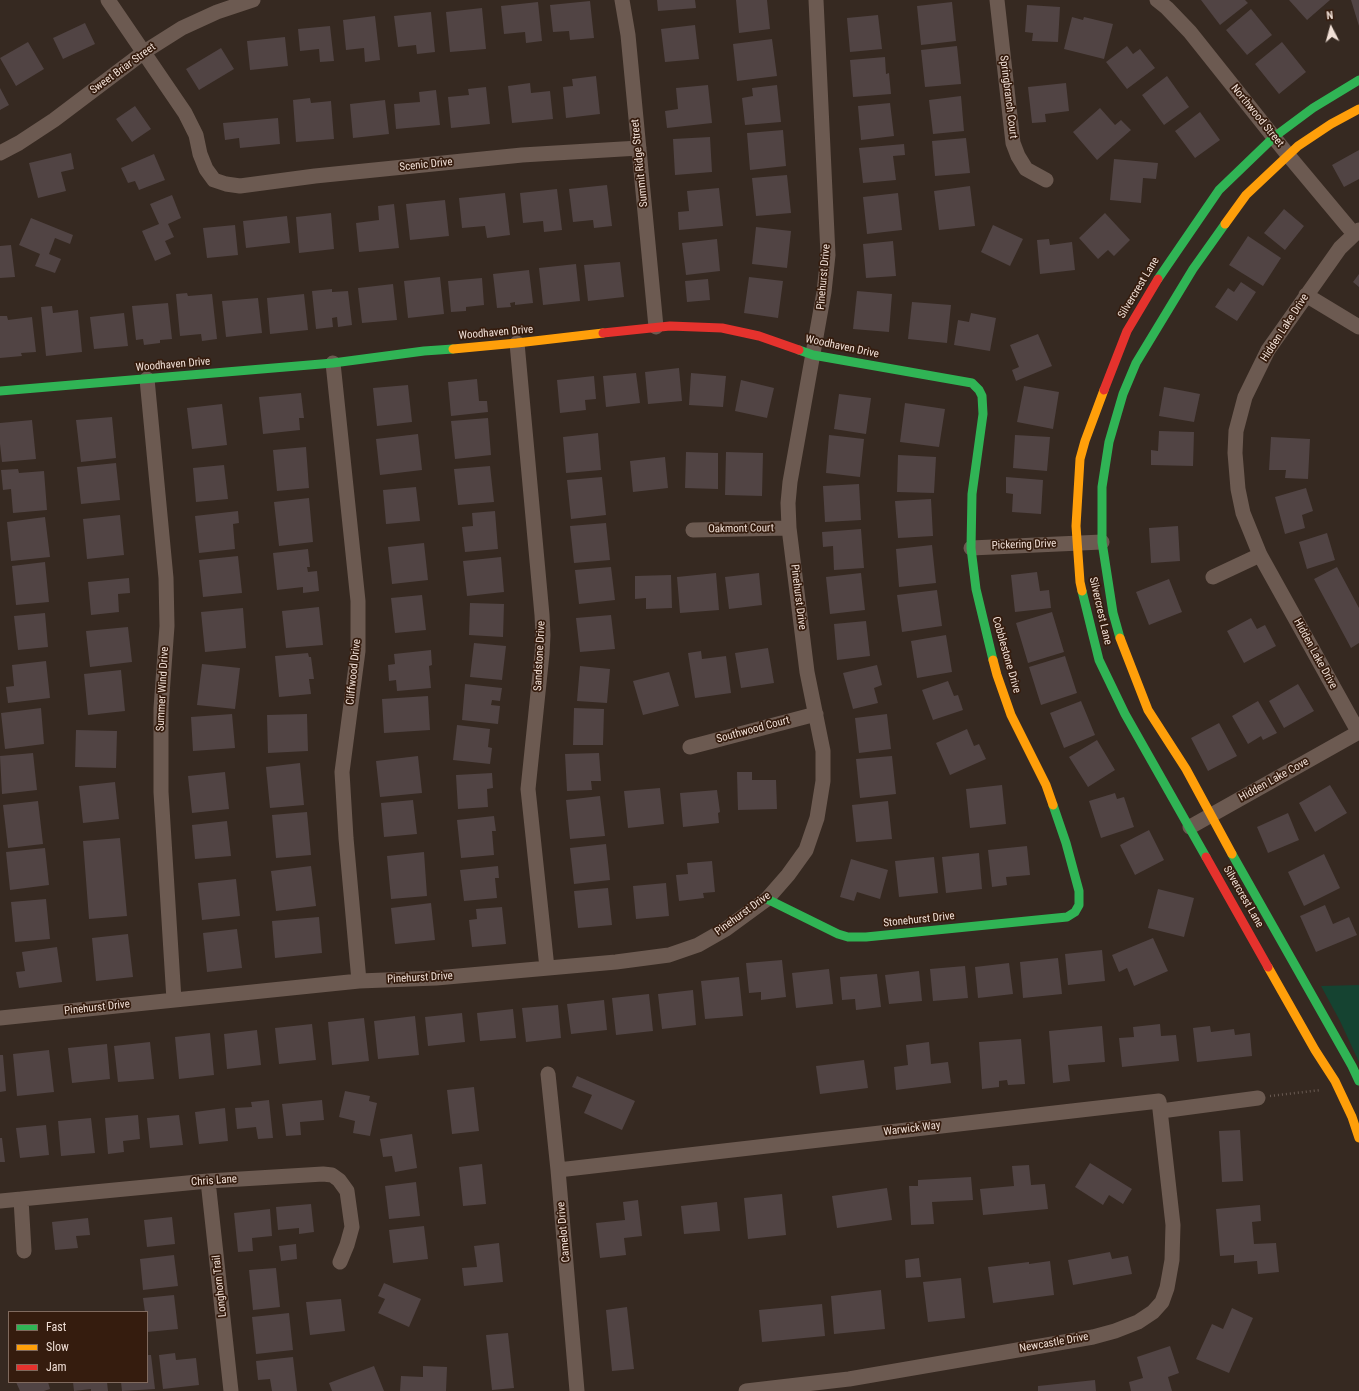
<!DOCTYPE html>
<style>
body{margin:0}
#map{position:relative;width:1359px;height:1391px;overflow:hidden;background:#362921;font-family:"Roboto Condensed",sans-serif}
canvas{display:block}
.legend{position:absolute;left:8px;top:1311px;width:140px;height:72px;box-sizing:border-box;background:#351c0e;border:1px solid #806a5e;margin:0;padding:5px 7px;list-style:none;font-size:12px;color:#f0dfd6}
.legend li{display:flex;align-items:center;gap:8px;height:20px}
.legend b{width:20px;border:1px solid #806a5e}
.north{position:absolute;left:1311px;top:8px;width:40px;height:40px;-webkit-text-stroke:3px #351c0e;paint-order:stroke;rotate:354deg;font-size:11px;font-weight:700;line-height:16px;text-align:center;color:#f0dfd6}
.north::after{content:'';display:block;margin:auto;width:14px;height:18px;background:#f0dfd6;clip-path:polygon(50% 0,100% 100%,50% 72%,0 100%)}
</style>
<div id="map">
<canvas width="1359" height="1391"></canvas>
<ul class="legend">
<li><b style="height:5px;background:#30b455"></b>Fast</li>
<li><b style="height:5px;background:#ff9f0a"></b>Slow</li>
<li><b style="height:5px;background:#e5322d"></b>Jam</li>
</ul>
<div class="north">N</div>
</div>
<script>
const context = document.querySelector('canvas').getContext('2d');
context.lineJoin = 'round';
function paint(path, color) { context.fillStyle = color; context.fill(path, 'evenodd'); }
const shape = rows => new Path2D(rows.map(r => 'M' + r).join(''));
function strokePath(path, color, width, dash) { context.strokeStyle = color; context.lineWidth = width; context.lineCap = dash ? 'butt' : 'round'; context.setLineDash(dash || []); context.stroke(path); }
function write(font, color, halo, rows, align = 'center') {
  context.font = font + ' "Roboto Condensed",sans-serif'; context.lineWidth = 3.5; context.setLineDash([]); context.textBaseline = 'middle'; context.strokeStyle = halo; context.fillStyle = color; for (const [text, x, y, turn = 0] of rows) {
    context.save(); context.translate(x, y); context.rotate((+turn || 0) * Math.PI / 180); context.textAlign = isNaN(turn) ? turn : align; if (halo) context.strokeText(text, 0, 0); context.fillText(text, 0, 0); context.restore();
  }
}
paint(shape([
 [1359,985,1359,1062,1340,1021,1321,986]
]), '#154331');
paint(shape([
 [657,0,695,0,696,8,658,11],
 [736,0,767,0,770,29,739,33],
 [1201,0,1245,0,1248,3,1220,25],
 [1289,0,1330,0,1307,20],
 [1351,0,1359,0,1359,26],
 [590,1,594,38,570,40,569,31,553,32,550,5],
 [538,2,542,41,526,43,525,32,504,34,501,6],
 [952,2,956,41,921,45,917,6],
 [1027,5,1060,7,1058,42,1032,41,1033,33,1025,32],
 [482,8,486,49,450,52,446,12],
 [1251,9,1272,35,1247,55,1226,30],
 [431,12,435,52,417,54,416,45,398,47,394,16],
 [878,15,882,49,850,52,847,18],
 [375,16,380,60,365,62,364,48,346,50,343,20],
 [1072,17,1083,20,1084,17,1113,24,1104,59,1064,49],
 [85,23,95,44,63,59,53,38],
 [695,25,699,59,665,62,661,29],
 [330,26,334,61,320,62,319,49,300,51,298,29],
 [285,37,288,66,250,70,247,41],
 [772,39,777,76,737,81,733,44],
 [28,42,44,69,16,86,0,58],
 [1282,42,1306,72,1279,94,1255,64],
 [957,46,961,84,925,87,921,50],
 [1127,46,1133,54,1140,49,1155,68,1127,89,1106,62],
 [221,48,234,69,199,90,186,69],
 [885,57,886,74,889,73,891,94,853,97,850,60],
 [596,76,600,114,566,118,563,87,573,86,572,79],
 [1167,76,1189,107,1164,125,1142,95],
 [530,83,531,93,550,91,553,119,512,123,508,86],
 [1066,83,1069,111,1045,114,1046,122,1032,123,1028,87],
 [708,85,712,123,667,128,665,111,678,109,676,88],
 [777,85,781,122,745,125,742,98,753,96,752,88],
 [486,87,490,124,451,128,448,97,469,95,468,89],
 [0,88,9,105,0,110],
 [436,90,440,125,396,129,394,104,420,102,419,92],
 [961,96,964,131,933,134,929,100],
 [310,98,311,103,331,101,334,139,296,142,293,100],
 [385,100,389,134,353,138,350,104],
 [890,103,894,136,861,140,858,106],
 [135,106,151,129,132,142,116,119],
 [1100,108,1115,125,1121,120,1131,130,1097,160,1073,132],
 [1200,112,1220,140,1195,158,1175,131],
 [278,118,280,144,240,148,239,138,225,140,223,123],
 [783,130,786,166,750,170,747,133],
 [710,137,712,172,675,175,673,139],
 [966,138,970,173,935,176,932,141],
 [904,144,905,155,893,156,896,180,863,183,859,148],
 [1359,150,1359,179,1344,187,1332,165],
 [71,153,74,169,61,172,66,191,38,198,29,163],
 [154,154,165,180,139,190,135,181,128,183,121,168],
 [1114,159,1158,163,1156,179,1143,178,1141,203,1110,200],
 [787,175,791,213,756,216,752,178],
 [607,185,612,226,594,228,593,220,573,222,569,189],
 [970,186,975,226,939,230,934,191],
 [719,188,723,226,679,230,678,212,689,211,687,191],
 [557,189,562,230,544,232,543,221,523,223,520,193],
 [505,193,510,235,487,238,485,226,462,228,459,198],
 [898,193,902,230,867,234,863,197],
 [172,195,181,218,168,224,174,237,165,241,171,254,155,261,142,231,159,224,150,204],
 [445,200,449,236,410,240,406,204],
 [394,204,399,248,359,252,356,223,379,220,378,206],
 [1284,209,1304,226,1285,250,1264,233],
 [331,213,334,249,299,253,296,217],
 [1105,213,1130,240,1114,256,1108,250,1098,259,1079,238],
 [287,216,290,243,246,248,243,221],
 [31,218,73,235,70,244,55,238,49,254,61,259,55,273,35,266,40,254,19,245],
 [235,225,238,255,207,258,203,228],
 [993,225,1023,239,1010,266,981,252],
 [756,227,791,231,787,268,752,264],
 [1248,236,1281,258,1263,286,1229,265],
 [717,239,720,271,686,275,682,243],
 [1049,239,1050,245,1072,242,1075,270,1040,274,1037,240],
 [893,241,896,276,866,278,863,244],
 [11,245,15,277,0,278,0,246],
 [620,262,624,297,588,301,584,265],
 [576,264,580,301,543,305,539,268],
 [529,270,533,303,515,305,515,302,510,303,511,307,497,308,493,274],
 [1359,274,1359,287,1353,282],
 [440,277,444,314,408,318,404,281],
 [749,277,783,281,778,318,744,313],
 [482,278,484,305,466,307,466,311,451,312,448,281],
 [708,279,710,300,687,302,685,281],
 [1241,282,1256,292,1237,321,1215,307,1228,288,1234,292],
 [393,284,397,320,362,323,358,288],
 [332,289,332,292,348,291,352,325,338,327,337,317,332,318,333,327,316,329,312,291],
 [857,291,892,294,889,332,853,329],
 [187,293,188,296,212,294,217,339,202,341,201,334,180,336,176,294],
 [304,294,308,330,270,334,267,298],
 [258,298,262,333,226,337,222,301],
 [912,302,951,305,947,343,908,339],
 [168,303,172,339,160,340,160,343,144,345,143,339,136,340,132,306],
 [52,306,53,313,78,310,82,352,46,356,41,307],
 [124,313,128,346,94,349,90,317],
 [971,313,996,318,990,351,954,345,958,320,969,322],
 [0,316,7,316,8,320,32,317,36,352,21,353,22,356,0,358],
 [1038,334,1052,366,1016,381,1012,370,1019,367,1010,345],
 [679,368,682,401,648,404,645,372],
 [636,373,640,403,606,407,603,376],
 [691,373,726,376,723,407,689,405],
 [594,376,596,399,585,400,586,410,560,413,557,380],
 [477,379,479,401,487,401,488,412,451,416,448,382],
 [741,380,774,388,767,418,735,411],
 [408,385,412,422,377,426,373,388],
 [1024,386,1059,392,1053,429,1017,422],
 [1164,387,1200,394,1194,422,1159,416],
 [301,393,304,418,299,418,300,430,263,434,259,397],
 [839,394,871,398,866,434,834,429],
 [905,403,945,409,939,447,900,442],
 [222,404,227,445,192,449,187,408],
 [112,417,116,458,81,462,76,420],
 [488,418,491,455,455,459,451,421],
 [32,420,36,459,2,462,0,444,0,423],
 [1159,431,1194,432,1193,466,1151,465,1151,450,1158,451],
 [598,433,601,470,566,473,563,437],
 [418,434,422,470,380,475,376,439],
 [829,435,864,439,860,477,826,473],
 [1015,435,1050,437,1047,471,1013,468],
 [1271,437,1310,439,1308,479,1285,478,1286,470,1269,470],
 [306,447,309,488,277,491,273,450],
 [686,452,718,453,718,489,685,488],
 [726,452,763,453,762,496,725,495],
 [898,455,936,457,934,493,897,492],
 [665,457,668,488,633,492,630,461],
 [116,463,120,500,81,504,77,467],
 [224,465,228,499,196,502,193,468],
 [490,466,494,502,458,505,454,469],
 [18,469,19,473,44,471,47,510,13,513,11,489,3,490,1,470],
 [602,477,606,515,571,519,567,480],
 [1006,477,1043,480,1041,514,1012,512,1013,494,1006,493],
 [859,484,861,520,825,522,823,486],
 [416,487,420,521,386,524,383,490],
 [1306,488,1313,511,1302,515,1305,528,1285,534,1275,497],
 [309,498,313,542,279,546,274,502],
 [931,499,933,536,898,538,895,501],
 [238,511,239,523,233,524,235,549,199,553,195,516],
 [495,511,498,549,465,552,462,527,473,526,472,513],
 [120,515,124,555,87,559,83,519],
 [45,517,50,557,11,561,7,522],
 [606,523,610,560,574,563,570,526],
 [1178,526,1180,561,1151,563,1149,528],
 [861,529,864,568,834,570,833,546,823,547,822,532],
 [1327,533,1335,560,1307,569,1299,542],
 [424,543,428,580,392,584,388,547],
 [932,545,936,583,899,587,896,549],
 [308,549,310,567,307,567,308,572,317,571,319,591,303,593,303,587,277,590,273,553],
 [238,556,242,593,203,597,199,560],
 [501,557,504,592,467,596,463,561],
 [45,562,49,602,16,605,12,566],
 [611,567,615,600,579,604,575,570],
 [1337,567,1359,608,1359,643,1351,648,1314,579],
 [1037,572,1040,591,1049,590,1051,608,1015,612,1011,575],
 [716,573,719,610,680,613,677,577],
 [759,573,762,605,729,609,725,577],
 [861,573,865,610,830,614,826,577],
 [671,575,672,608,646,609,646,598,635,599,635,576],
 [129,578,130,593,118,594,119,612,91,615,88,582],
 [1169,579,1182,612,1149,625,1136,592],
 [937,590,942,626,902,632,897,595],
 [422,595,426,630,395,633,391,598],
 [470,603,504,604,503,637,469,635],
 [319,607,323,645,286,648,282,611],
 [243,608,246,648,205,652,201,612],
 [1052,612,1064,652,1028,663,1016,623],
 [45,613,48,647,18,650,14,616],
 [611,615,615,649,580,652,576,618],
 [1251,618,1257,629,1265,625,1276,646,1244,663,1227,631],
 [866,621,870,656,837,660,834,624],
 [128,627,132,662,90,667,86,631],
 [946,635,952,672,917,678,911,641],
 [474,643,506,646,502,680,470,677],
 [768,648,774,683,741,688,735,653],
 [431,650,432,665,429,666,431,688,397,691,396,680,389,681,388,665,395,664,394,654],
 [701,651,702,659,726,656,731,693,695,698,688,653],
 [308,653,309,657,311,657,314,679,309,679,311,694,279,697,275,656],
 [1065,656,1077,693,1041,705,1029,667],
 [46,661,50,698,8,703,6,687,14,686,12,665],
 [202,664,240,668,235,709,197,705],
 [877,665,882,685,874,688,878,703,853,709,843,673],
 [580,666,610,669,607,703,577,701],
 [121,670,125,711,88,715,84,674],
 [669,672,679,706,643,715,633,681],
 [948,681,954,696,958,695,963,710,933,720,922,690],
 [465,684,502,688,500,701,492,700,491,705,500,706,498,724,462,720],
 [1298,684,1314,711,1284,728,1269,701],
 [428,696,430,730,384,733,382,699],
 [1081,701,1095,735,1064,748,1050,713],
 [1258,701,1277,733,1263,740,1261,736,1248,744,1232,716],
 [41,708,44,744,5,749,1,713],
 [574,708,604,709,603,745,573,745],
 [232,714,235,748,193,751,191,717],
 [307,714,308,751,268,753,267,715],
 [887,714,891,749,859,753,855,718],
 [1219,723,1237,756,1208,771,1191,738],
 [457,725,490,729,488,747,492,748,490,764,453,760],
 [967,729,974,746,979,744,986,759,950,775,936,743],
 [76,730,117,731,116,768,75,767],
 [1097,740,1115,770,1088,787,1069,757],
 [33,753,37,790,2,794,0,756],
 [599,753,601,781,591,781,592,790,567,791,565,754],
 [418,756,422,793,380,797,376,761],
 [892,756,896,794,860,798,856,759],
 [300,763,304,805,270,808,266,767],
 [225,772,229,809,192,813,188,776],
 [737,772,752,772,752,780,776,780,777,809,738,810],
 [492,773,493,788,487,789,488,807,458,809,456,775],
 [115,782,119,819,83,823,79,786],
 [1002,785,1006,824,970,828,966,789],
 [1330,785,1347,813,1315,832,1299,803],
 [660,788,664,824,628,828,624,791],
 [717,790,720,812,718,813,719,823,683,827,680,793],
 [1115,793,1117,799,1124,797,1134,827,1101,838,1089,801],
 [600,796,605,836,570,839,566,800],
 [413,800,417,834,384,837,381,803],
 [38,801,43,844,8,848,3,805],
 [888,801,892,839,856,842,852,805],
 [307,812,311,855,276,858,272,815],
 [1288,813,1299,840,1268,853,1257,827],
 [494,816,496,831,492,831,494,855,461,858,457,820],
 [227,821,231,856,195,859,192,825],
 [1149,830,1164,860,1135,875,1120,845],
 [120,838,127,916,89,919,83,841],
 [606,844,610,880,574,884,570,848],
 [1027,846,1030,875,1006,877,1007,885,992,887,988,850],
 [45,848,49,885,10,890,6,852],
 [424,852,427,896,391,899,387,856],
 [979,853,982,889,946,893,942,857],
 [1324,854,1340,888,1304,906,1288,872],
 [934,857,938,893,899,897,895,861],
 [851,859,888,870,880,899,857,892,854,901,840,897],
 [712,861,715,892,703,893,704,898,679,901,676,875,688,874,687,863],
 [311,866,316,906,276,911,271,871],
 [498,866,499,878,495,878,497,898,464,901,460,870],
 [236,879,240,916,202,920,198,883],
 [666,883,669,916,636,919,633,886],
 [608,888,612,925,578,928,574,891],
 [1158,889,1194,898,1184,937,1148,928],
 [46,899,50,939,15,942,11,902],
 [431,903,435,940,395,944,391,908],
 [1325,905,1333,924,1349,917,1357,935,1316,952,1300,916],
 [502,907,506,944,472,947,469,920,477,919,476,909],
 [319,917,322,953,275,958,272,921],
 [237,929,242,968,207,972,203,933],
 [128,934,133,977,96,981,92,938],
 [1153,938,1168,971,1134,986,1127,968,1119,972,1112,955],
 [57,947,62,982,19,988,16,972,25,971,22,952],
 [1102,950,1105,981,1068,985,1065,954],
 [1058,958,1062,994,1023,998,1020,962],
 [782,960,786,997,761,1000,761,992,749,993,746,963],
 [1009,963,1013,994,978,998,975,967],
 [965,966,968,998,933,1001,930,969],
 [829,969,833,1004,796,1008,792,973],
 [919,971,922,1001,889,1004,885,975],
 [877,974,881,1007,856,1010,855,999,842,1000,840,977],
 [739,977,743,1016,705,1019,701,981],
 [693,990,696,1025,662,1029,658,994],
 [649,994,653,1031,616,1035,612,998],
 [604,1000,607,1030,571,1034,567,1004],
 [558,1005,561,1038,526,1042,522,1008],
 [513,1009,516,1038,480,1041,477,1013],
 [462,1013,465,1042,428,1046,425,1017],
 [415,1016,419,1055,378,1059,374,1021],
 [364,1018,369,1061,332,1065,328,1022],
 [312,1024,316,1060,279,1064,275,1028],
 [1160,1024,1161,1036,1176,1035,1179,1061,1122,1067,1119,1038,1134,1037,1133,1027],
 [1102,1026,1105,1062,1068,1065,1070,1081,1053,1083,1049,1031],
 [1210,1026,1211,1032,1234,1029,1235,1035,1250,1033,1252,1056,1197,1062,1193,1028],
 [257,1030,261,1065,227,1069,224,1034],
 [210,1033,214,1075,179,1079,175,1037],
 [1021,1039,1025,1084,1008,1085,1007,1080,999,1081,999,1087,982,1089,979,1042],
 [150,1042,154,1079,118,1082,114,1046],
 [929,1042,931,1064,948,1062,951,1083,896,1090,894,1067,908,1065,906,1045],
 [107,1044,110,1079,72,1083,68,1048],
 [49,1050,54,1092,17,1096,13,1054],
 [0,1055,3,1055,6,1091,0,1092],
 [864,1060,868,1088,820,1094,816,1066],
 [577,1076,635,1101,622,1130,584,1113,592,1095,572,1087],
 [474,1087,479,1131,452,1134,447,1090],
 [345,1091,370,1096,369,1101,377,1103,370,1136,353,1133,355,1121,339,1117],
 [269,1100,273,1138,258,1139,256,1127,237,1129,235,1108,252,1107,251,1102],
 [322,1100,324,1120,300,1122,301,1135,286,1136,282,1104],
 [225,1108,228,1141,199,1144,195,1112],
 [138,1115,140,1139,123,1141,124,1152,108,1154,105,1118],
 [179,1115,183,1145,150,1148,147,1118],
 [91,1118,95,1153,61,1156,58,1121],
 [46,1125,49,1155,20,1158,16,1128],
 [1240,1130,1243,1181,1222,1182,1219,1131],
 [412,1134,417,1168,395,1172,392,1156,383,1157,380,1139],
 [0,1138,2,1138,5,1162,0,1162],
 [1090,1163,1132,1189,1123,1204,1109,1195,1103,1205,1075,1187],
 [482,1164,486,1204,463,1206,459,1167],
 [1029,1165,1031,1185,1045,1184,1048,1209,983,1215,980,1189,1014,1186,1012,1166],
 [971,1177,973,1200,932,1202,934,1224,911,1225,909,1186,918,1186,918,1180],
 [416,1182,420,1216,389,1219,385,1186],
 [887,1188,892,1220,837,1228,832,1196],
 [782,1194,786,1235,748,1239,744,1198],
 [638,1200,642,1236,624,1238,626,1255,600,1258,596,1223,625,1220,623,1202],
 [717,1202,720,1231,684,1234,681,1206],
 [311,1204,314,1232,299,1234,299,1228,278,1230,276,1207],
 [1260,1205,1261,1221,1252,1222,1254,1244,1276,1243,1279,1272,1258,1274,1257,1261,1234,1263,1234,1255,1220,1256,1216,1209],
 [270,1209,272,1236,252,1238,253,1251,238,1252,234,1213],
 [172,1217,175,1244,147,1247,144,1220],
 [88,1218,90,1235,76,1236,78,1248,55,1250,52,1222],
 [424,1226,428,1259,393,1263,389,1230],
 [499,1243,503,1282,464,1286,462,1268,477,1267,474,1246],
 [296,1244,297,1259,281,1261,279,1246],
 [1110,1252,1112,1259,1128,1256,1132,1274,1073,1285,1068,1260],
 [174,1255,178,1286,143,1290,140,1259],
 [919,1258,921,1277,906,1278,905,1260],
 [1050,1261,1054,1295,993,1303,988,1267,1029,1262,1029,1264],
 [276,1268,280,1307,253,1310,249,1270],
 [961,1278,965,1318,928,1322,923,1282],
 [384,1283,421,1299,409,1327,378,1313,385,1299,378,1296],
 [881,1290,885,1329,834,1334,831,1296],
 [174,1295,178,1329,147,1332,147,1312,145,1312,143,1298],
 [341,1299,345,1331,310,1335,306,1302],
 [822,1304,825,1336,762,1342,759,1310],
 [627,1307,634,1369,612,1371,606,1310],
 [1232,1308,1253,1318,1229,1373,1196,1359,1212,1324,1223,1329],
 [289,1313,293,1350,256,1354,252,1317],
 [508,1333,514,1388,492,1390,486,1335],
 [1170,1346,1179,1373,1168,1377,1172,1391,1131,1391,1129,1382,1143,1378,1137,1357],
 [175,1353,176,1360,196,1358,199,1385,163,1389,159,1355],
 [147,1355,151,1355,155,1389,122,1391,121,1382,147,1382],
 [293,1357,297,1391,272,1391,270,1379,258,1380,256,1361],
 [374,1366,384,1391,332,1391,329,1383],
 [423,1366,447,1367,446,1391,400,1391,401,1376,423,1377],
 [1095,1380,1096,1391,1038,1391,1038,1386],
 [16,1382,48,1382,50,1389,44,1391,20,1391],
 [73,1382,107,1382,108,1391,91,1391,91,1389,74,1391]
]), '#514444');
strokePath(shape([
 [1270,1096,1321,1090]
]), '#695a52', 2.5, [1, 3]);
strokePath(shape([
 [108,0,185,113,196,135,200,154,206,169,214,180,226,184,240,186,315,176,522,155,639,148],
 [622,0,628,35,656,327],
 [997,0,1013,143,1018,156,1026,169,1046,180],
 [1157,0,1167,8,1190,32,1288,155,1354,234],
 [0,153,19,143,54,120,144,52,182,28,217,12,253,0],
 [1359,230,1340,248,1268,350,1245,397,1236,431,1235,453,1238,489,1243,513,1260,555,1359,733],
 [1306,295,1359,327],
 [517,343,542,615,543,635,542,654,528,789,547,968],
 [333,363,358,601,358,651,342,772,346,838,359,981],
 [147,379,166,578,167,626,161,708,161,792,174,1000],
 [693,530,789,528],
 [971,548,1102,542],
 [1213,577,1260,555],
 [690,747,816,714],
 [1190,827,1359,732],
 [0,1018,359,981,436,978,616,962,669,955,698,945,726,929,767,899,788,875,806,850,817,818,823,781,823,751,807,672,789,528,788,503,790,482,824,292,828,255,816,0],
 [548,1074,558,1170,577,1391],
 [1161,1111,1258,1098],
 [558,1170,1159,1101,1173,1225,1172,1260,1167,1288,1162,1302,1153,1312,1138,1322,1115,1331,1093,1337,849,1379,746,1391],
 [208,1181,231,1391],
 [21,1199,24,1251],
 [0,1201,208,1181,323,1174,332,1175,339,1180,347,1191,352,1227,347,1245,340,1262]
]), '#6c5a51', 15);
strokePath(shape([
 [1158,279,1219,190,1274,137,1313,108,1359,80],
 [799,350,813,355,972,383,979,390,982,396,983,414,972,494,971,548,976,589,993,660],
 [0,391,333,363,424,351,453,349],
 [1082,591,1099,660,1125,714,1206,857],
 [1120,638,1113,613,1102,542,1102,487,1109,442,1123,394,1136,363,1193,269,1225,224],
 [1232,854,1352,1066,1359,1081],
 [767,899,838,934,848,937,866,937,1067,917,1075,912,1079,905,1079,891,1066,843,1053,805]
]), '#30b455', 9);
strokePath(shape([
 [1225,224,1246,195,1298,146,1331,124,1359,109],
 [453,349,517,343,603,333],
 [1082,591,1080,582,1076,526,1080,459,1085,441,1104,390],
 [1120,638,1148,710,1186,769,1232,854],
 [993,660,997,675,1011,715,1046,785,1053,805],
 [1268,967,1315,1050,1335,1081,1352,1117,1359,1138]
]), '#ff9f0a', 9);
strokePath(shape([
 [603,333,670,326,722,328,759,336,799,350],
 [1104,390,1127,331,1158,279],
 [1206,857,1268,967]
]), '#e5322d', 9);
write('11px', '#f0dfd6', '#351c0e', [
 ["Sweet Briar Street",123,69,-36],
 ["Springbranch Court",1008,97,83],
 ["Northwood Street",1257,116,51],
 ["Summit Ridge Street",640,163,-96],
 ["Scenic Drive",426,165,-6],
 ["Pinehurst Drive",824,277,-85],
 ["Silvercrest Lane",1139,288,-59],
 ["Hidden Lake Drive",1285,328,-57],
 ["Woodhaven Drive",496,333,-5],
 ["Woodhaven Drive",842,347,12],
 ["Woodhaven Drive",173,365,-5],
 ["Oakmont Court",741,529,-1],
 ["Pickering Drive",1024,545,-2],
 ["Pinehurst Drive",798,597,83],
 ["Silvercrest Lane",1100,611,77],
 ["Hidden Lake Drive",1315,654,61],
 ["Cobblestone Drive",1006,655,74],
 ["Sandstone Drive",540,656,-87],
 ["Cliffwood Drive",354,672,-84],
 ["Summer Wind Drive",163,689,-87],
 ["Southwood Court",753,730,-15],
 ["Hidden Lake Cove",1274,780,-29],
 ["Silvercrest Lane",1243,897,60],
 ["Pinehurst Drive",743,914,-36],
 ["Stonehurst Drive",919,920,-6],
 ["Pinehurst Drive",420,978,-3],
 ["Pinehurst Drive",97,1008,-6],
 ["Warwick Way",912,1129,-7],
 ["Chris Lane",214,1181,-4],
 ["Camelot Drive",564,1232,-95],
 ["Longhorn Trail",220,1286,-96],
 ["Newcastle Drive",1054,1343,-10]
]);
</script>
